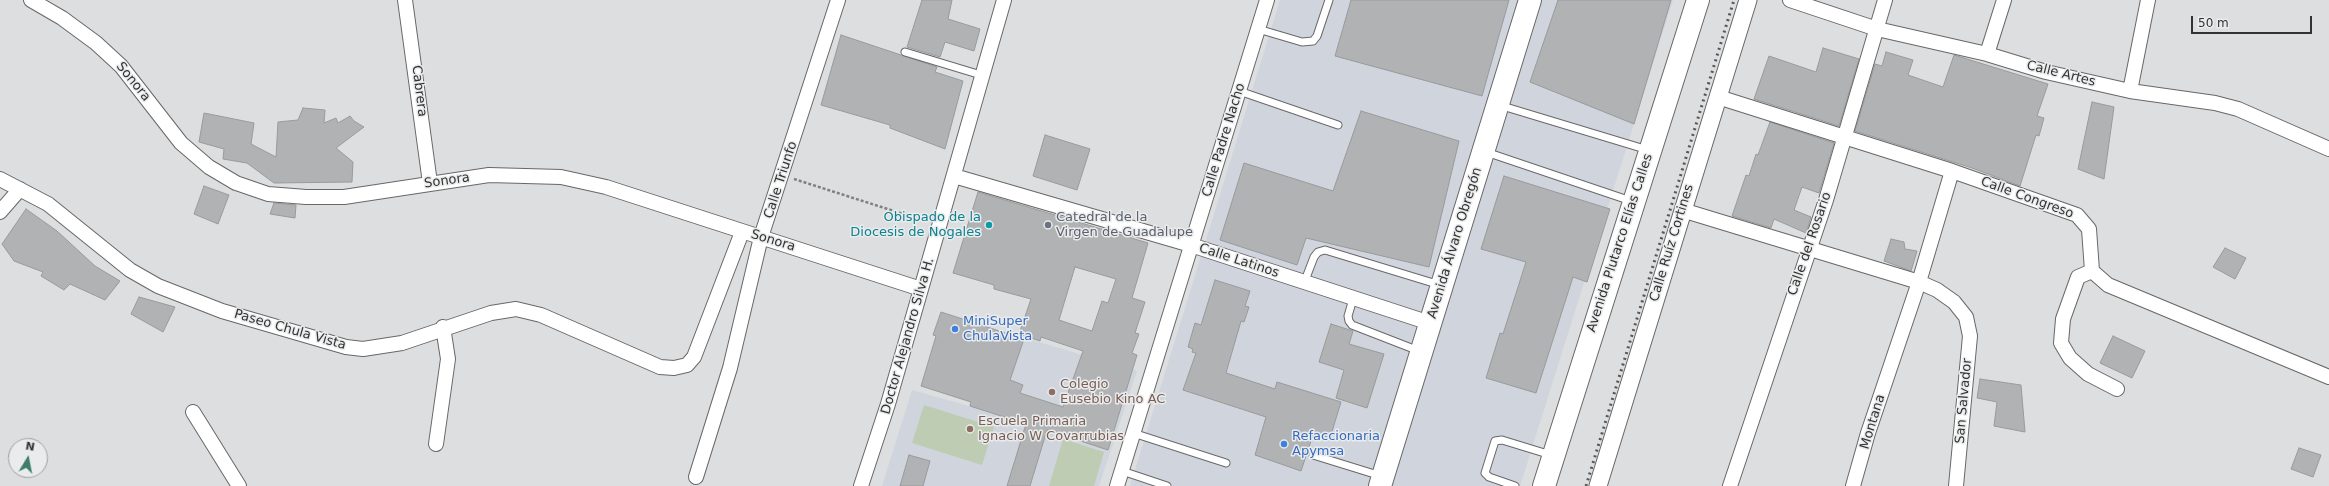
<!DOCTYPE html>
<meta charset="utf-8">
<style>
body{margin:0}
#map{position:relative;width:2329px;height:486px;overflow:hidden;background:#dddedf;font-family:"DejaVu Sans",sans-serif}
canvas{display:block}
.north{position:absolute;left:8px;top:438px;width:40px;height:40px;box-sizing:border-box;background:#eaebec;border:1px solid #a0a1a2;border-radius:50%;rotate:10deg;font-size:11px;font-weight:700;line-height:16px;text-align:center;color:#323232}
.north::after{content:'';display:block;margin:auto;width:14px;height:18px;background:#3e7d6a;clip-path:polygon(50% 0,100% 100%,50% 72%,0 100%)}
.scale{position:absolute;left:2191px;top:16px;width:121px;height:18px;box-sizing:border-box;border:2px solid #323232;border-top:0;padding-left:5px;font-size:12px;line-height:14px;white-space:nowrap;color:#323232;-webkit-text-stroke:3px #eaebec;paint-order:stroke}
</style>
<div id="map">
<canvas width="2329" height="486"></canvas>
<div class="north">N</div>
<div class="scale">50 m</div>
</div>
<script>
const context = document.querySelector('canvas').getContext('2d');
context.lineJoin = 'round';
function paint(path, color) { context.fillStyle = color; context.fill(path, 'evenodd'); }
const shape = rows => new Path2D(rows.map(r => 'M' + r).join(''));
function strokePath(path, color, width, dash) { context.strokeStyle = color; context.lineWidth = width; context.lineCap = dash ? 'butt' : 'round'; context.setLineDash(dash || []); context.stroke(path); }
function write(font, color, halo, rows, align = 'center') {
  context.font = font + ' "DejaVu Sans",sans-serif'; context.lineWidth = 3; context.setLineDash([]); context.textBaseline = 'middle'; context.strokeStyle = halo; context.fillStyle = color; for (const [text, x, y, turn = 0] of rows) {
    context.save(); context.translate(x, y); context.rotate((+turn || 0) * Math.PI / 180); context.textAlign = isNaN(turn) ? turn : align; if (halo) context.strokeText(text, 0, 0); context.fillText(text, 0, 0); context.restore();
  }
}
paint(shape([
 [1280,0,1673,0,1520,486,1130,486],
 [998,330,1137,371,1099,486,882,486,912,390,969,406,979,378,982,378]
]), '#d0d5dd');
paint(shape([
 [924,405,994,427,982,465,912,443],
 [1063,439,1104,452,1094,486,1049,486]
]), '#bdccb3');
const building = shape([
 [922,0,952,0,948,19,980,29,974,51,945,42,940,57,907,47,922,0],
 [1351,0,1509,0,1482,96,1335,56,1351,0],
 [1558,0,1671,0,1634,124,1530,82,1558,0],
 [841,35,937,67,935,72,963,81,945,149,890,128,890,125,821,105,841,35],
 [1823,48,1859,59,1839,126,1754,99,1769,56,1816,72,1823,48],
 [1886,52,1913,60,1908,75,1943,87,1954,55,2048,84,2037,116,2044,118,2039,136,2036,135,2020,186,1972,168,1855,131,1875,64,1882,66,1886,52],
 [2092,102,2114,107,2104,179,2078,169,2092,102],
 [303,108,325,110,324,123,336,118,338,123,350,116,354,121,364,127,336,148,353,162,352,182,274,183,247,163,223,159,224,149,199,142,204,113,254,123,251,144,276,157,278,122,298,120,303,108],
 [1361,111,1459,141,1429,267,1306,238,1297,265,1220,240,1244,163,1333,191,1361,111],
 [1770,122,1834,143,1819,193,1802,187,1794,210,1811,217,1806,233,1774,219,1771,228,1732,216,1746,175,1749,176,1756,154,1758,155,1770,122],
 [1045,135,1090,149,1077,190,1033,176,1045,135],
 [1504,176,1610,209,1587,282,1573,277,1536,393,1486,378,1500,333,1503,334,1526,262,1481,249,1504,176],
 [204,186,229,195,218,224,194,214,204,186],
 [978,192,1148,243,1132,298,1145,302,1135,333,1139,334,1132,353,1137,355,1108,450,1047,430,1030,486,1007,486,1026,424,970,406,971,402,921,386,936,336,933,335,941,312,1024,339,1010,380,1023,385,1020,393,1063,407,1083,351,1041,337,1040,341,1019,334,1031,299,994,289,994,285,953,273,978,192],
 [1075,267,1116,279,1108,303,1102,301,1092,331,1059,320,1075,267],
 [274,203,296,205,295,218,270,214,274,203],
 [26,209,57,231,95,266,120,281,105,300,70,284,64,290,41,276,43,272,14,261,2,244,26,209],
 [1891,239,1904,242,1905,249,1917,251,1911,271,1884,261,1891,239],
 [2225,248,2246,258,2235,279,2213,267,2225,248],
 [1215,280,1250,291,1245,306,1249,307,1244,322,1241,321,1226,373,1275,389,1277,382,1341,402,1330,438,1314,432,1301,471,1255,455,1266,417,1183,390,1196,353,1192,352,1193,349,1188,347,1195,323,1201,325,1215,280],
 [139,297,175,307,163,332,131,314,139,297],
 [1331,324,1353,331,1349,344,1384,354,1367,408,1336,398,1344,370,1319,362,1331,324],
 [2113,336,2145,351,2132,378,2100,363,2113,336],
 [1980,379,2021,385,2025,432,1994,426,1997,402,1977,398,1980,379],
 [2299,448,2321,455,2313,477,2291,469,2299,448],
 [909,455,930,461,923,486,900,486,909,455]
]);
paint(building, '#b1b2b3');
strokePath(building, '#999a9b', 1);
const service = shape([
 [1258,29,1302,42,1313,41,1317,36,1329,0],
 [905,52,981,75],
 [1239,91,1338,125],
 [1499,105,1648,150],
 [1486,152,1631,201],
 [1304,283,1314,257,1318,252,1325,250,1440,285],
 [1353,299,1348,316,1349,321,1352,325,1419,351],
 [1133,433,1226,463],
 [1313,455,1381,476],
 [1122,471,1167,486],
 [1515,486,1489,477,1485,473,1495,441,1502,440,1551,455]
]);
const minor = shape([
 [31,0,62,18,96,43,121,66,181,143,209,167,236,183,268,194,306,197,344,197,489,175,561,177,606,187,921,289],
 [405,0,430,183],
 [1790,0,1877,29,1987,54,2046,72,2130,91,2215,103,2238,109,2329,149],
 [1987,54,2004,0],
 [2130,91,2148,0],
 [1718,97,1952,171,2077,215,2089,229,2092,271,2108,285,2329,377],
 [954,176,1191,245,1430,323],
 [0,179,48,204,130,270,158,286,222,311,346,347,363,349,402,343,491,313,516,309,541,315,660,367,674,368,687,365,694,357,742,232],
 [1682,210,1919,282,1937,290,1954,302,1966,317,1970,336,1956,486],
 [0,212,20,189],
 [2092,271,2078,277,2063,319,2061,343,2070,358,2088,374,2117,389],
 [193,412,239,486],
 [436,444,448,359,443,327],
 [696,477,730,368,761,237,838,0],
 [861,486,888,404,1004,0],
 [1117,486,1267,0],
 [1730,486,1826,200,1885,0],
 [1853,486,1868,433,1919,282,1952,171]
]);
const tertiary = shape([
 [1598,486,1748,0]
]);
const trunk = shape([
 [1380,486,1530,0],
 [1544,486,1698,0]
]);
strokePath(service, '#686869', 9);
strokePath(minor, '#686869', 16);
strokePath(tertiary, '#686869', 19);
strokePath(trunk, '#686869', 24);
strokePath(shape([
 [794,179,925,221]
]), '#808081', 2.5, [3, 2]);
strokePath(service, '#fff', 7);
strokePath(minor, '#fff', 14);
strokePath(tertiary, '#fff', 17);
strokePath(trunk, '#fff', 22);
strokePath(shape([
 [1586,486,1734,0]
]), '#575758', 3, [2, 4]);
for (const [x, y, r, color] of [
 [989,225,4,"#0f9aa8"],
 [1048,225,4,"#6b7280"],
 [955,329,4,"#3f7fe0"],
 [1052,392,4,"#8d6e63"],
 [970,429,4,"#8d6e63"],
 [1284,444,4,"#3f7fe0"]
]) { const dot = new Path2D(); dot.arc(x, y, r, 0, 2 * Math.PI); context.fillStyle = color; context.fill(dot); strokePath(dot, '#eaebec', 1.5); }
write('13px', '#323232', '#eaebec', [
 ["Calle Artes",2061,74,14],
 ["Sonora",133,82,51],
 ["Cabrera",419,91,83],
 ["Calle Padre Nacho",1224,140,-73],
 ["Calle Triunfo",781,180,-72],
 ["Sonora",447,181,-8],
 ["Calle Congreso",2027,198,20],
 ["Sonora",773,241,17],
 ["Avenida Álvaro Obregón",1455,243,-73],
 ["Avenida Plutarco Elías Calles",1620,243,-72],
 ["Calle Ruíz Cortines",1672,243,-73],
 ["Calle del Rosario",1810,244,-71],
 ["Calle Latinos",1239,261,18],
 ["Paseo Chula Vista",290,330,16],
 ["Doctor Alejandro Silva H.",908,336,-74],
 ["San Salvador",1964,401,-85],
 ["Montana",1873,422,-73]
]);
write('13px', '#0d838f', '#eaebec', [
 ["Obispado de la",981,218],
 ["Diocesis de Nogales",981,233]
], 'right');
write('13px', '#5b616d', '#eaebec', [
 ["Catedral de la",1056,218],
 ["Virgen de Guadalupe",1056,233]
], 'left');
write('13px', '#366cbe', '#eaebec', [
 ["MiniSuper",963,322],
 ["ChulaVista",963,337],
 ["Refaccionaria",1292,437],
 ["Apymsa",1292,452]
], 'left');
write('13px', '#785e54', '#eaebec', [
 ["Colegio",1060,385],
 ["Eusebio Kino AC",1060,400],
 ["Escuela Primaria",978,422],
 ["Ignacio W Covarrubias",978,437]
], 'left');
</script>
